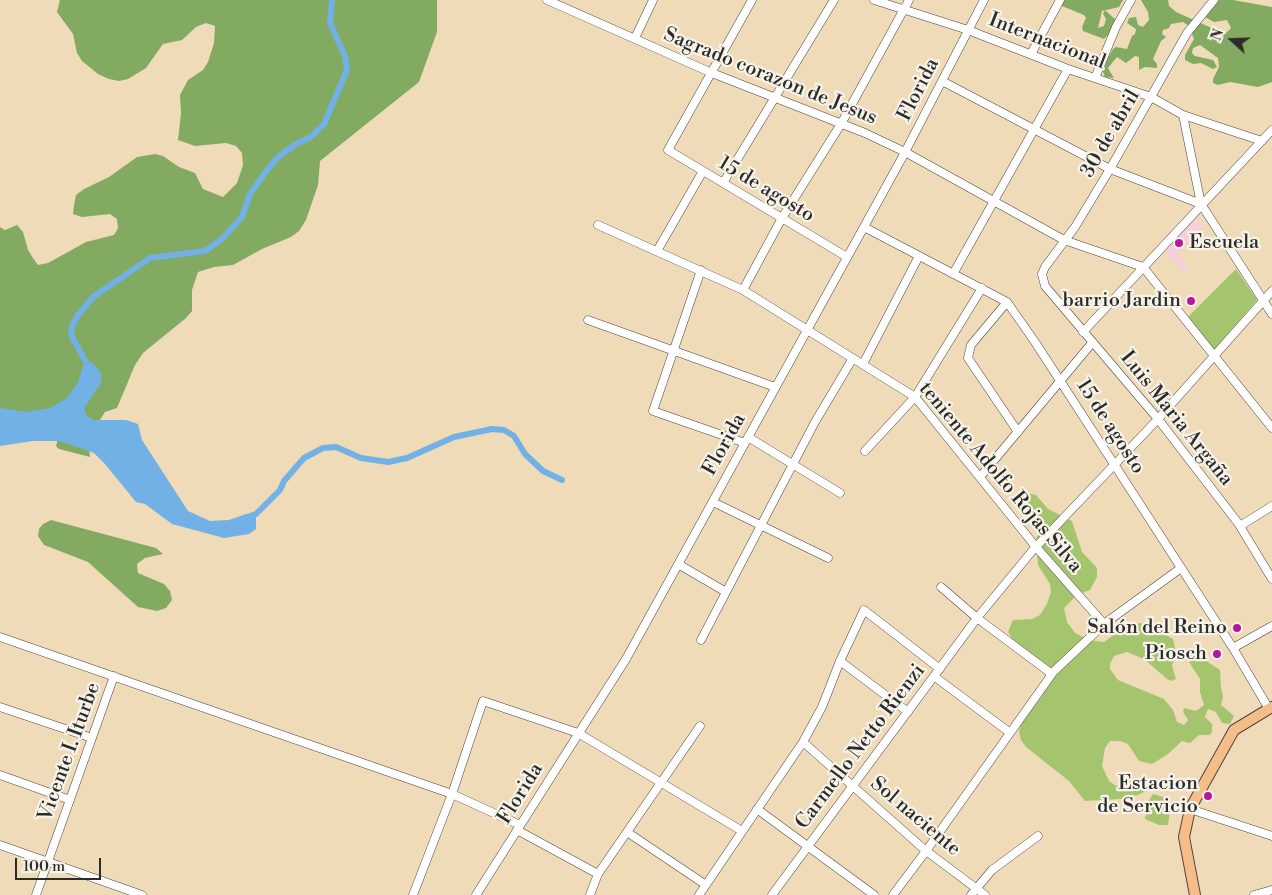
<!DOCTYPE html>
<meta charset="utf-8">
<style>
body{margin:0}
#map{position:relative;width:1272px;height:895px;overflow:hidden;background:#f0dbb9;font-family:"Libre Bodoni",serif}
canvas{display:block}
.north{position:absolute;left:1207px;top:15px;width:50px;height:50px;-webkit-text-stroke:4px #f7f3e8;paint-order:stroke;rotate:290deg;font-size:14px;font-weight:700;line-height:20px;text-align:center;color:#2b2b2b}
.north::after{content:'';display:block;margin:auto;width:18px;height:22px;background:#2b2b2b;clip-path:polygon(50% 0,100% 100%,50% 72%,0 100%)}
.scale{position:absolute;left:15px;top:858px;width:86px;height:22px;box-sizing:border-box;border:2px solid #2b2b2b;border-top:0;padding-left:6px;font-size:15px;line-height:18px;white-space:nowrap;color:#2b2b2b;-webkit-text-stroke:4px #f7f3e8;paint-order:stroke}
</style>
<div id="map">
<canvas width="1272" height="895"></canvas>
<div class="north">N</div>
<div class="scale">100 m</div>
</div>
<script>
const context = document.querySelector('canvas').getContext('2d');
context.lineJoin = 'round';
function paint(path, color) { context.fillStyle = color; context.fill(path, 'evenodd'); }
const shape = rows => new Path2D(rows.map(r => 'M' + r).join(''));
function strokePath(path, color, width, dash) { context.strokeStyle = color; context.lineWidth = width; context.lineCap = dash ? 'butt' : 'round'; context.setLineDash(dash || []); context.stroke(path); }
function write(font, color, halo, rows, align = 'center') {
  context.font = font + ' "Libre Bodoni",serif'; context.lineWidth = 4.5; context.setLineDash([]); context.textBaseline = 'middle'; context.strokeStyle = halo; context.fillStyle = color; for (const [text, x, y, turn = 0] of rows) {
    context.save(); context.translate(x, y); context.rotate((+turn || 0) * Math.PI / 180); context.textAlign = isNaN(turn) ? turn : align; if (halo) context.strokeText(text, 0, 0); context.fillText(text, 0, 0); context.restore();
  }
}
paint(shape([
 [1197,219,1204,225,1177,254,1189,266,1184,272,1165,253,1181,236,1179,235]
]), '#f5cfdb');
paint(shape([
 [1236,269,1257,300,1214,350,1188,317],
 [1027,493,1036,495,1048,509,1072,521,1082,552,1097,568,1097,577,1090,590,1077,595,1064,608,1067,622,1075,633,1089,640,1104,642,1123,628,1140,623,1153,627,1173,639,1176,652,1172,666,1176,679,1171,681,1167,679,1144,659,1127,652,1114,656,1110,664,1110,669,1118,680,1164,699,1173,710,1177,722,1184,725,1188,720,1183,712,1184,708,1196,711,1204,705,1200,692,1200,679,1189,662,1191,654,1200,652,1209,663,1220,670,1221,688,1223,697,1221,705,1234,716,1230,724,1222,723,1216,712,1208,709,1205,717,1212,724,1212,732,1209,735,1199,735,1190,743,1182,741,1168,754,1152,764,1139,761,1128,744,1120,741,1110,741,1105,748,1102,766,1109,781,1116,786,1140,778,1147,782,1146,791,1138,795,1120,799,1085,801,1069,781,1026,747,1021,740,1019,732,1021,723,1042,696,1048,680,1046,671,1015,644,1008,632,1013,620,1032,619,1040,615,1047,604,1051,592,1050,584,1038,565,1036,540,1037,536,1048,530,1024,504,1024,495],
 [1153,794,1163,797,1170,810,1168,825,1159,825,1145,819,1148,802]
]), '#a4c56e');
paint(shape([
 [60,0,437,0,437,32,419,82,320,161,318,185,306,220,299,231,291,237,262,249,233,265,214,267,198,272,192,290,192,311,186,318,143,353,135,365,117,408,105,412,88,439,90,457,59,449,56,446,59,436,0,417,0,227,5,230,17,225,23,232,28,250,33,258,38,265,48,263,86,242,114,235,118,228,117,219,110,214,82,217,73,214,74,205,76,195,84,189,109,177,137,157,155,154,163,156,179,167,195,173,203,189,223,197,237,183,243,165,242,153,236,146,226,143,195,146,178,140,181,113,180,95,188,80,203,70,208,62,214,43,215,26,206,23,196,27,182,40,163,44,146,68,128,79,119,81,109,79,98,74,82,61,77,53,73,34,57,12],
 [1061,0,1123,0,1119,7,1102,11,1098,28,1104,26,1106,19,1103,14,1105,10,1117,21,1115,27,1104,39,1083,31,1082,27,1086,18,1084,15,1062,6],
 [1141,0,1168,0,1169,6,1176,12,1225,34,1231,28,1227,20,1214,22,1203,16,1210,0,1233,0,1272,7,1272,82,1258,87,1230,82,1218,85,1213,83,1213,79,1219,67,1218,58,1200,45,1193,48,1192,53,1195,56,1213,60,1217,67,1213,69,1201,63,1193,64,1185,60,1185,55,1194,39,1189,26,1183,22,1171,24,1169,28,1163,30,1162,34,1166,37,1161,41,1153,59,1157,64,1157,68,1145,67,1139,70,1139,57,1135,56,1126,63,1117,57,1108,68,1114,78,1105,77,1102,69,1113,49,1116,47,1127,49,1132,36,1135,34,1136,29,1127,23,1129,18,1136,17,1138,25,1143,27,1149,20,1148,12],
 [51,520,156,548,163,554,145,558,137,564,138,573,164,584,170,591,172,600,166,608,157,611,138,607,88,562,44,545,38,536,39,529,43,524]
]), '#83aa61');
paint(shape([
 [92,362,101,373,101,383,84,408,86,415,93,420,126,420,138,424,142,440,188,511,210,521,229,520,246,514,256,514,256,529,249,534,224,538,172,524,145,504,136,502,105,464,94,453,78,447,59,441,33,441,0,446,0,408,26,412,50,408,67,398,78,382,83,366]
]), '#71b1e5');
strokePath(shape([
 [88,372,87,364,71,335,72,326,78,315,93,297,150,258,205,251,222,239,242,217,250,194,267,170,278,157,296,144,311,137,324,124,347,70,345,56,330,23,332,0],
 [247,517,256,514,280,490,284,481,304,458,323,448,336,447,361,458,388,462,407,458,454,437,492,429,504,430,514,436,525,454,543,471,562,480]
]), '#71b1e5', 6);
const minor = shape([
 [547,0,712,73,865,133,905,152,1064,240,1143,267,1272,428],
 [752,0,668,150,847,257],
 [874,0,968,30,1068,69,1151,97,1183,115,1201,204,1272,314],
 [1214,0,1187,33,1110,169,1075,227,1045,267,1042,274,1045,286,1158,419,1238,523,1272,579],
 [635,38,653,0],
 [1031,54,1060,0],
 [1095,78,1116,27,1131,0],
 [942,81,1110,169,1201,204],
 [1183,115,1262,141],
 [723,183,834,0],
 [598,225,743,290,915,397,1036,547,1104,624],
 [864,227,1007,302,1035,342,1233,648,1269,709],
 [657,251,703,171],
 [701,270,653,411,745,443],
 [953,274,1068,69],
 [743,290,782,218,841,124,909,0],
 [1007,302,971,345,968,358,1018,432],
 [588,320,775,387],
 [1083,332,1272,130],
 [863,364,919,256],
 [748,437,840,493],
 [865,451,915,397,982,288],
 [980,477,1092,343],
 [713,502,828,558],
 [1240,526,1272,506],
 [678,564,726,592],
 [0,637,452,794,520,825],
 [701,640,815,422,853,358],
 [1233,648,1272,626],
 [840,661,908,712],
 [1050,675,1104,624,1181,568],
 [935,677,1009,732],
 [0,707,92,738],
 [803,742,925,850,985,895],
 [0,775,70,800],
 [757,809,874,895],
 [1190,809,1272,836],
 [517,830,598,874],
 [627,832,706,885],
 [0,845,142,895],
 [36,895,114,676],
 [413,895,452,794,483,701,578,733,742,831],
 [476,895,626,659,903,156,984,0],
 [590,895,598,874,700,726],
 [699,895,803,742,822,707,840,661,864,610,940,669],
 [772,895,977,618,1033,550,1158,419,1272,291],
 [893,895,926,851,1052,674,977,618,941,587],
 [971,895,992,870,1038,836],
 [1254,895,1272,890]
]);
const major = shape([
 [1195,895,1184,837,1190,809,1234,730,1272,707]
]);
strokePath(minor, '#494540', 9);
strokePath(major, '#494540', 12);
strokePath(minor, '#fff', 8);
strokePath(major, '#f7bd88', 10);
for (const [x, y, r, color] of [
 [1179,243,5,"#b5179e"],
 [1191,301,5,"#b5179e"],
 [1237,628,5,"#b5179e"],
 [1217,654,5,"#b5179e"],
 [1208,796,5,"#b5179e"]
]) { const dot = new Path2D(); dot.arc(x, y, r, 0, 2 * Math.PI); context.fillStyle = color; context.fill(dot); strokePath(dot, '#f7f3e8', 2); }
write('20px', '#2b2b2b', '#f7f3e8', [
 ["Internacional",1047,42,21],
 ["Sagrado corazon de Jesus",770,77,22],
 ["Florida",919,90,-63],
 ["30 de abril",1111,134,-60],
 ["15 de agosto",766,190,31],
 ["Luis Maria Argaña",1176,419,51],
 ["15 de agosto",1110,427,57],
 ["Florida",725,445,-61],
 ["teniente Adolfo Rojas Silva",1000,478,50],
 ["Carmello Netto Rienzi",861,747,-53],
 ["Vicente I. Iturbe",70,752,-70],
 ["Florida",521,794,-58],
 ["Sol naciente",915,817,40]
]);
write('20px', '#2b2b2b', '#f7f3e8', [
 ["Escuela",1189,243,"left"],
 ["barrio Jardin",1181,301],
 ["Salón del Reino",1227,628],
 ["Piosch",1207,654],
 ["Estacion",1198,784],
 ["de Servicio",1198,807]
], 'right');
</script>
